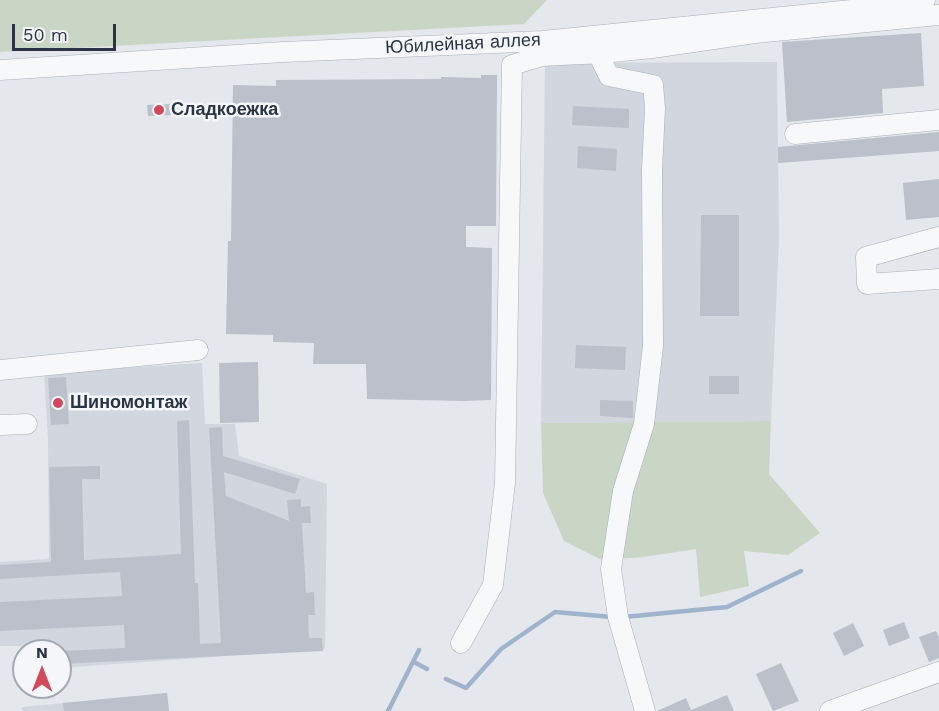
<!DOCTYPE html>
<meta charset="utf-8">
<style>
body{margin:0}
#map{position:relative;width:939px;height:711px;overflow:hidden;background:#e4e7ec;font-family:"Work Sans",sans-serif}
canvas{display:block}
.north{position:absolute;left:12px;top:639px;width:60px;height:60px;box-sizing:border-box;background:#f4f6f9;border:2px solid #a4a8b1;border-radius:50%;rotate:0deg;font-size:16px;font-weight:700;line-height:24px;text-align:center;color:#2b3445}
.north::after{content:'';display:block;margin:auto;width:21px;height:27px;background:#d1495b;clip-path:polygon(50% 0,100% 100%,50% 72%,0 100%)}
.scale{position:absolute;left:12px;top:24px;width:104px;height:27px;box-sizing:border-box;border:3px solid #2b3445;border-top:0;padding-left:8px;font-size:18px;line-height:21px;white-space:nowrap;color:#2b3445;-webkit-text-stroke:4px #f4f6f9;paint-order:stroke}
</style>
<div id="map">
<canvas width="939" height="711"></canvas>
<div class="north">N</div>
<div class="scale">50 m</div>
</div>
<script>
const context = document.querySelector('canvas').getContext('2d');
context.lineJoin = 'round';
function paint(path, color) { context.fillStyle = color; context.fill(path, 'evenodd'); }
const shape = rows => new Path2D(rows.map(r => 'M' + r).join(''));
function strokePath(path, color, width, dash) { context.strokeStyle = color; context.lineWidth = width; context.lineCap = dash ? 'butt' : 'round'; context.setLineDash(dash || []); context.stroke(path); }
function write(font, color, halo, rows, align = 'center') {
  context.font = font + ' "Work Sans",sans-serif'; context.lineWidth = 5; context.setLineDash([]); context.textBaseline = 'middle'; context.strokeStyle = halo; context.fillStyle = color; for (const [text, x, y, turn = 0] of rows) {
    context.save(); context.translate(x, y); context.rotate((+turn || 0) * Math.PI / 180); context.textAlign = isNaN(turn) ? turn : align; if (halo) context.strokeText(text, 0, 0); context.fillText(text, 0, 0); context.restore();
  }
}
paint(shape([
 [777,62,779,239,771,421,541,423,545,63],
 [202,363,205,424,235,424,239,456,327,484,325,649,60,668,60,651,24,651,23,670,21,646,0,646,0,562,49,559,48,439,44,373],
 [167,693,169,711,22,711,22,707]
]), '#d2d6de');
paint(shape([
 [0,0,547,0,524,24,0,52],
 [771,421,769,474,820,533,788,555,744,551,749,586,700,597,696,549,644,557,602,560,564,541,543,493,541,423]
]), '#c9d6c5');
strokePath(shape([
 [624,617,727,607,801,571],
 [414,662,427,669],
 [446,679,466,688,501,649,555,612,612,617],
 [388,711,419,650]
]), '#9fb4cc', 4.5);
paint(shape([
 [921,33,924,86,882,89,883,113,787,122,782,42],
 [481,75,497,75,496,226,466,226,466,247,492,248,491,400,464,401,367,399,366,364,313,364,314,343,273,342,273,335,226,334,228,241,231,241,233,85,276,86,276,80,441,79,441,77,481,78],
 [171,104,172,115,148,116,147,105],
 [573,106,629,109,629,128,572,125],
 [939,132,939,151,778,163,778,147],
 [578,146,617,149,616,171,577,168],
 [939,179,939,217,906,220,903,183],
 [701,215,739,215,739,316,700,316],
 [576,345,626,347,625,370,575,368],
 [258,362,259,422,220,423,219,363],
 [709,376,739,376,739,394,709,394],
 [66,377,69,424,51,425,48,378],
 [600,400,633,401,633,418,600,416],
 [189,420,195,583,198,583,200,644,221,643,209,428,222,427,223,456,300,479,295,494,224,472,226,496,289,521,287,500,301,499,301,507,310,506,311,523,302,523,306,593,314,592,315,615,308,615,309,638,322,638,323,651,60,664,60,651,125,648,124,625,0,631,0,602,122,596,120,572,0,579,0,565,51,562,49,467,100,466,100,479,82,479,84,560,181,554,177,421],
 [904,622,910,638,889,646,883,630],
 [853,623,864,646,844,656,833,633],
 [936,631,939,637,939,658,929,662,919,637],
 [781,663,799,701,773,711,756,674],
 [167,693,169,711,64,711,63,703],
 [727,695,734,711,657,711,686,698,691,710]
]), '#bbc0ca');
const minor = shape([
 [602,53,602,62,609,76,653,85,655,108,652,170,653,346,644,424,623,491,611,569,618,617,645,711],
 [0,70,283,52,543,41,861,9,925,0],
 [795,134,939,120],
 [939,237,866,257,867,284,939,279],
 [0,370,198,350],
 [0,425,27,424],
 [461,643,493,585,505,483,512,65,542,56,602,53,652,48,755,33,939,15],
 [830,711,939,672]
]);
strokePath(minor, '#a9aeb7', 21);
strokePath(minor, '#f7f8fa', 20);
for (const [x, y, r, color] of [
 [159,110,6,"#d1495b"],
 [58,403,6,"#d1495b"]
]) { const dot = new Path2D(); dot.arc(x, y, r, 0, 2 * Math.PI); context.fillStyle = color; context.fill(dot); strokePath(dot, '#f4f6f9', 2); }
write('18px', '#2b3445', '#f4f6f9', [
 ["Юбилейная аллея",463,44,-3]
]);
write('bold 18px', '#2b3445', '#f4f6f9', [
 ["Сладкоежка",171,110],
 ["Шиномонтаж",70,403]
], 'left');
</script>
